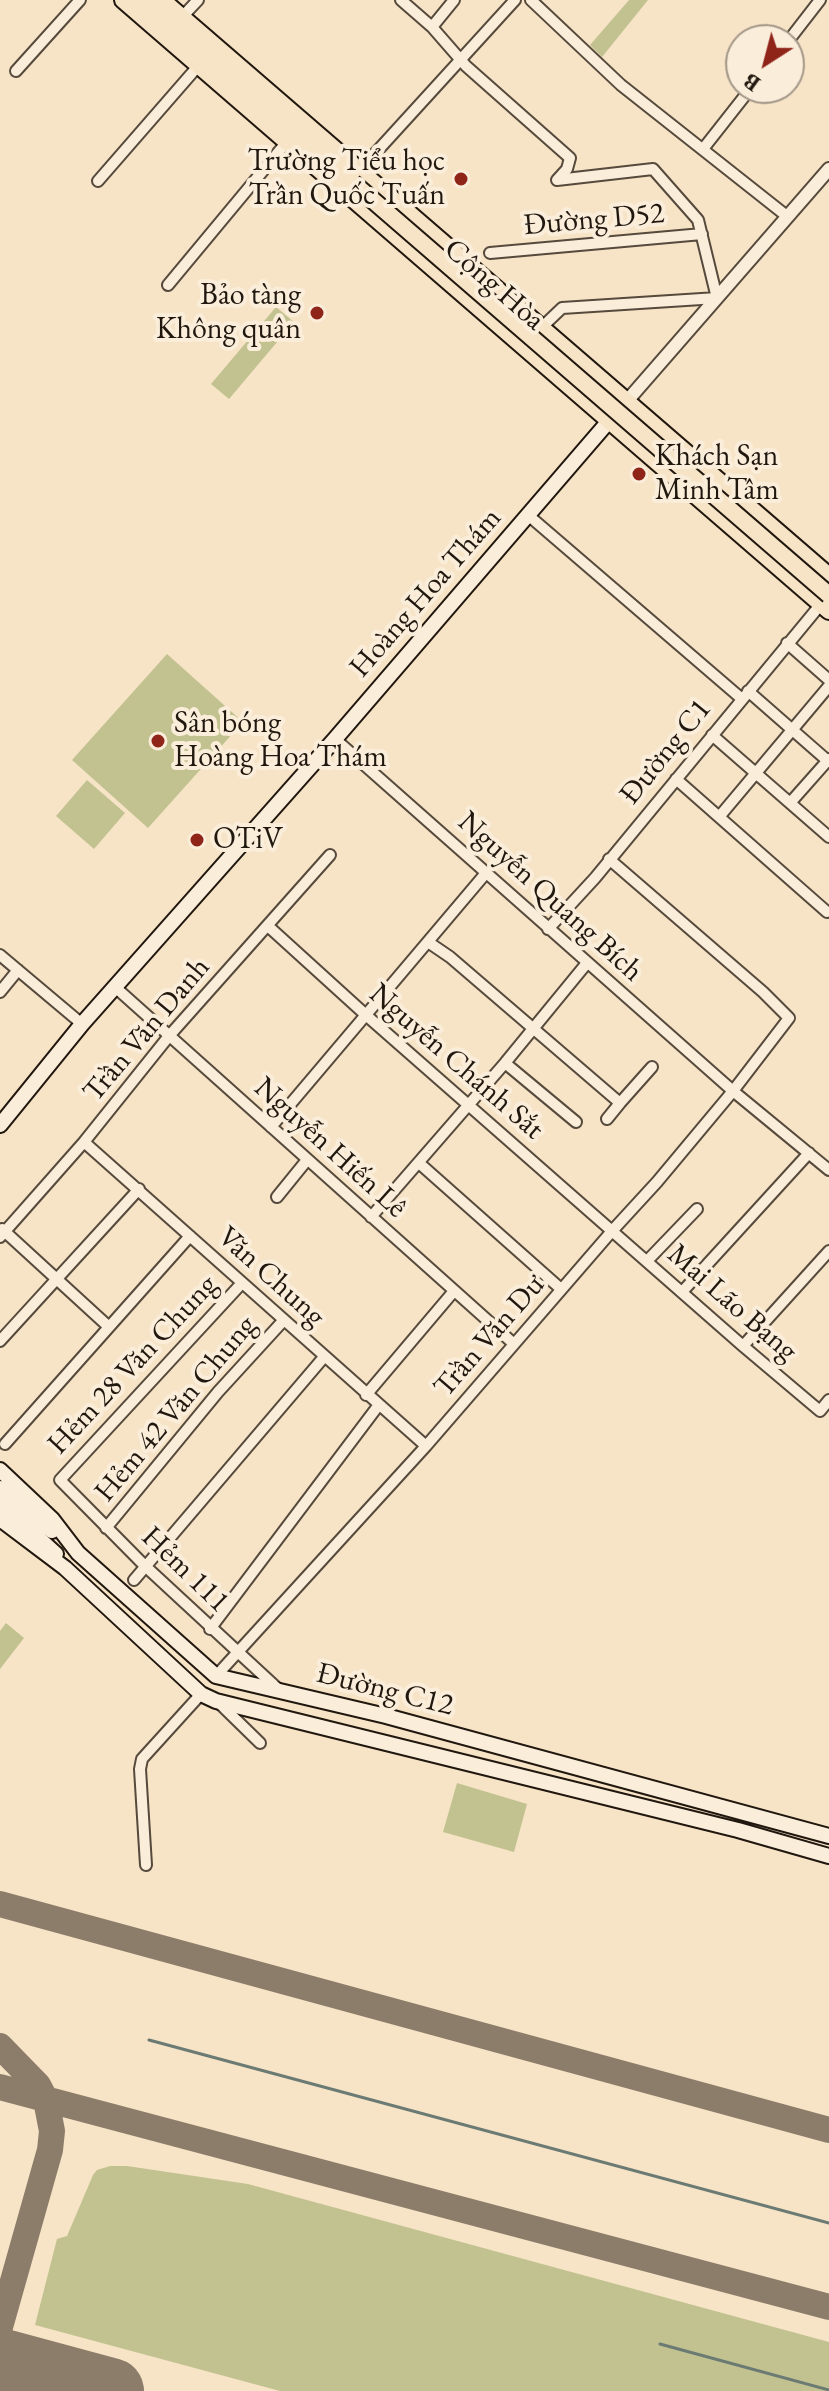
<!DOCTYPE html>
<meta charset="utf-8">
<style>
body{margin:0}
#map{position:relative;width:829px;height:2391px;overflow:hidden;background:#f7e3c6;font-family:"EB Garamond",serif}
canvas{display:block}
.north{position:absolute;left:725px;top:24px;width:80px;height:80px;box-sizing:border-box;background:#faedda;border:2px solid #a39788;border-radius:50%;rotate:216deg;font-size:22px;font-weight:700;line-height:32px;text-align:center;color:#20170e}
.north::after{content:'';display:block;margin:auto;width:28px;height:36px;background:#8f2418;clip-path:polygon(50% 0,100% 100%,50% 72%,0 100%)}
</style>
<div id="map">
<canvas width="829" height="2391"></canvas>
<div class="north">B</div>
</div>
<script>
const context = document.querySelector('canvas').getContext('2d');
context.lineJoin = 'round';
function paint(path, color) { context.fillStyle = color; context.fill(path, 'evenodd'); }
const shape = rows => new Path2D(rows.map(r => 'M' + r).join(''));
function strokePath(path, color, width, dash) { context.strokeStyle = color; context.lineWidth = width; context.lineCap = dash ? 'butt' : 'round'; context.setLineDash(dash || []); context.stroke(path); }
function write(font, color, halo, rows, align = 'center') {
  context.font = font + ' "EB Garamond",serif'; context.lineWidth = 8; context.setLineDash([]); context.textBaseline = 'middle'; context.strokeStyle = halo; context.fillStyle = color; for (const [text, x, y, turn = 0] of rows) {
    context.save(); context.translate(x, y); context.rotate((+turn || 0) * Math.PI / 180); context.textAlign = isNaN(turn) ? turn : align; if (halo) context.strokeText(text, 0, 0); context.fillText(text, 0, 0); context.restore();
  }
}
paint(shape([
 [629,0,648,0,602,57,590,45],
 [276,307,294,322,229,399,211,384],
 [167,654,243,722,148,828,72,760],
 [87,780,125,813,94,849,56,816],
 [6,1623,24,1638,0,1669,0,1631],
 [457,1783,527,1804,514,1852,443,1832],
 [110,2166,127,2166,248,2184,829,2342,829,2391,280,2391,35,2325,57,2239,67,2236,93,2175,97,2170]
]), '#c2c291');
strokePath(shape([
 [149,2040,829,2223],
 [660,2344,829,2390]
]), '#6b7b74', 3);
strokePath(shape([
 [0,1904,829,2130],
 [0,2046,38,2085,46,2100,52,2131,50,2150,0,2327],
 [0,2087,829,2307]
]), '#8c7d6a', 26);
strokePath(shape([
 [0,2361,111,2391]
]), '#8c7d6a', 66);
const minor = shape([
 [401,0,432,27,466,66,570,158,567,169,557,180],
 [531,0,621,85,788,217],
 [182,17,198,0],
 [432,27,454,0],
 [789,40,820,0],
 [16,71,80,0],
 [703,149,751,88],
 [359,171,515,0],
 [98,181,199,65],
 [490,253,702,234],
 [168,285,286,143],
 [541,328,562,308,717,298,698,220,653,169,557,180],
 [528,515,742,699],
 [787,643,829,680],
 [748,691,829,762],
 [712,735,829,837],
 [335,739,733,1091,829,1170],
 [676,779,827,912],
 [790,803,829,759],
 [719,817,829,686],
 [269,927,367,1016,743,1346,820,1411,829,1400],
 [548,929,595,878,821,604],
 [428,942,450,957,620,1103,607,1119],
 [0,955,82,1024],
 [115,987,514,1344],
 [0,992,18,970],
 [505,1063,576,1122],
 [620,1103,652,1067],
 [271,1127,486,873],
 [84,1142,426,1446],
 [419,1163,561,1289],
 [277,1197,307,1160],
 [371,1217,505,1063,587,963],
 [2,1229,109,1327],
 [0,1237,84,1142,169,1036,330,855],
 [647,1261,697,1209],
 [242,1283,60,1480,144,1565,278,1689],
 [682,1292,809,1153],
 [0,1341,139,1189],
 [743,1346,829,1251],
 [366,1395,454,1291],
 [5,1444,190,1236],
 [106,1528,218,1392,283,1321],
 [134,1580,324,1357],
 [210,1629,378,1406],
 [216,1676,426,1446,612,1231,657,1182,733,1091,789,1018,763,992,609,859],
 [218,1702,260,1743],
 [146,1865,140,1769,142,1759,201,1694]
]);
const tertiary = shape([
 [627,401,829,169]
]);
const secondary = shape([
 [0,1125,82,1024,335,739,615,414],
 [0,1470,52,1519,78,1553,216,1676,386,1716,829,1836],
 [0,1488,52,1531],
 [0,1503,56,1554],
 [0,1519,65,1568,201,1694,216,1701,738,1830,829,1856]
]);
const primary = shape([
 [123,0,829,611],
 [142,0,353,183],
 [162,0,829,576]
]);
strokePath(minor, '#564a3c', 14);
strokePath(tertiary, '#564a3c', 16);
strokePath(secondary, '#20170e', 18);
strokePath(primary, '#20170e', 20);
strokePath(minor, '#faedda', 10);
strokePath(tertiary, '#faedda', 12);
strokePath(secondary, '#faedda', 14);
strokePath(primary, '#f7e3c6', 16);
const primaryBridge = shape([
 [353,183,829,595]
]);
strokePath(primaryBridge, '#20170e', 20, []);
strokePath(primaryBridge, '#f7e3c6', 16);
for (const [x, y, r, color] of [
 [461,179,8,"#8f2418"],
 [317,313,8,"#8f2418"],
 [639,474,8,"#8f2418"],
 [158,741,8,"#8f2418"],
 [197,840,8,"#8f2418"]
]) { const dot = new Path2D(); dot.arc(x, y, r, 0, 2 * Math.PI); context.fillStyle = color; context.fill(dot); strokePath(dot, '#faedda', 3); }
write('30px', '#20170e', '#faedda', [
 ["Trường Tiểu học",445,162,"right"],
 ["Trần Quốc Tuấn",445,196,"right"],
 ["Bảo tàng",301,296,"right"],
 ["Không quân",301,330,"right"],
 ["Khách Sạn",655,457],
 ["Minh Tâm",655,491],
 ["Sân bóng",174,724],
 ["Hoàng Hoa Thám",174,758],
 ["OTiV",213,840]
], 'left');
write('30px', '#20170e', '#faedda', [
 ["Đường D52",594,220,-5],
 ["Cộng Hòa",494,285,41],
 ["Hoàng Hoa Thám",426,593,-49],
 ["Đường C1",666,752,-51],
 ["Nguyễn Quang Bích",550,897,42],
 ["Trần Văn Danh",147,1030,-50],
 ["Nguyễn Chánh Sắt",456,1062,41],
 ["Nguyễn Hiến Lê",330,1148,42],
 ["Văn Chung",271,1277,42],
 ["Mai Lão Bạng",732,1303,41],
 ["Trần Văn Dư",490,1336,-49],
 ["Hẻm 28 Văn Chung",133,1365,-47],
 ["Hẻm 42 Văn Chung",176,1409,-50],
 ["Hẻm 111",185,1570,44],
 ["Đường C12",385,1690,14]
]);
</script>
